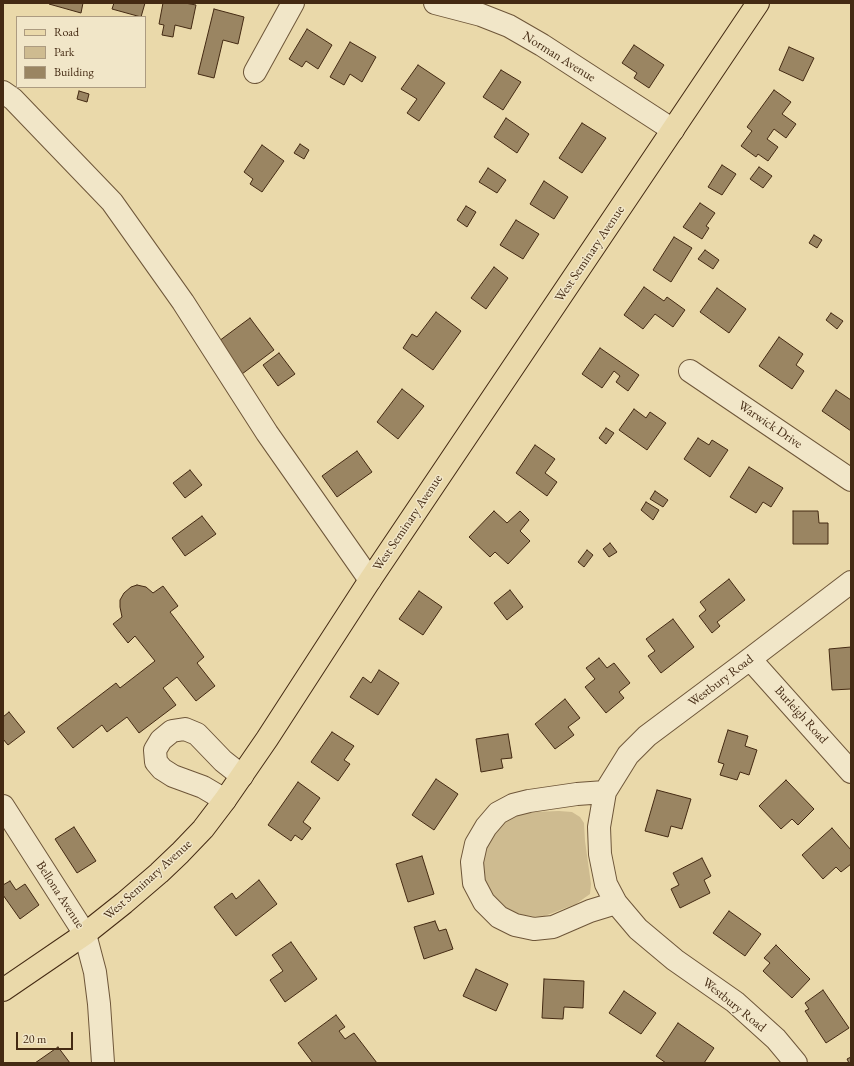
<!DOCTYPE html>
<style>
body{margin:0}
#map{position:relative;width:854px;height:1066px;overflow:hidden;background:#ead9aa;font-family:"EB Garamond",serif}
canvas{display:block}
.frame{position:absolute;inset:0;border:4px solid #442a13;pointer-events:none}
.legend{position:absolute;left:16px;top:16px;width:130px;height:72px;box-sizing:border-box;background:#f1e6c8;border:1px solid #ac9b80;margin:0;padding:5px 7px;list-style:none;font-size:12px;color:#442a13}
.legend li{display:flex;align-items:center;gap:8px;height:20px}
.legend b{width:20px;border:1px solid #ac9b80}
.scale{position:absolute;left:16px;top:1032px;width:57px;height:18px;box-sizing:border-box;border:2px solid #442a13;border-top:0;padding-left:5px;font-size:12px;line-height:14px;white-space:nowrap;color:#442a13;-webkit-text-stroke:3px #f1e6c8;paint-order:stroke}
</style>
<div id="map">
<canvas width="854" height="1066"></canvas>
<div class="frame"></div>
<ul class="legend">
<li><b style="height:5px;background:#ead9aa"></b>Road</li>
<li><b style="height:11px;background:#cebb90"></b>Park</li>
<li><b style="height:11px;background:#9a8562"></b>Building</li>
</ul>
<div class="scale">20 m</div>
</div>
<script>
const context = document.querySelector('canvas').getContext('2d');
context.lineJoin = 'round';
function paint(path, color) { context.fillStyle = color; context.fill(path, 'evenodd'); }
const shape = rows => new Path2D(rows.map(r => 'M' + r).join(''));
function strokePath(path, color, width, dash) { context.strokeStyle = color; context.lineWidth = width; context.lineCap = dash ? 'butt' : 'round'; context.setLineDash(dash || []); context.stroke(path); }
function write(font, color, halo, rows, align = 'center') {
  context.font = font + ' "EB Garamond",serif'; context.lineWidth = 3; context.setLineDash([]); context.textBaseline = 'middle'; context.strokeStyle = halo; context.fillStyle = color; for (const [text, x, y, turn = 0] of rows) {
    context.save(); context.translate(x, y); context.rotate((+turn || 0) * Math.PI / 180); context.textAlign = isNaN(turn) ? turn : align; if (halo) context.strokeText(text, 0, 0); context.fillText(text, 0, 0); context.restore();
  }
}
paint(shape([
 [559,811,572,812,580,817,584,823,585,841,591,884,590,894,576,904,542,917,522,915,506,909,492,896,482,876,483,855,496,829,508,819,519,814,532,812]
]), '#cebb90');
const building = shape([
 [49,3,83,3,81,13,49,4,49,3],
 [114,3,145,3,141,17,112,9,114,3],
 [163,3,185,3,196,5,191,29,175,25,173,37,162,35,164,25,159,24,163,3],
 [214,9,244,17,238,44,223,40,214,78,198,74,214,9],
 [307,29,332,45,318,69,306,61,302,67,289,59,307,29],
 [350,42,376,57,362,82,350,74,344,85,330,77,350,42],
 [634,45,664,65,649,88,634,78,637,73,622,63,634,45],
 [789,47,814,58,803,81,779,70,789,47],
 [418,65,445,83,419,121,407,113,417,99,401,89,418,65],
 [501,70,521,82,503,110,483,97,501,70],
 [774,90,791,102,782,114,796,124,786,138,774,129,767,139,778,147,768,161,758,154,756,157,741,146,752,131,747,127,774,90],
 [79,91,89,94,87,102,77,99,79,91],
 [506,118,529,134,517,153,494,137,506,118],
 [582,123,606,138,582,173,559,158,582,123],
 [300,144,309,150,304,159,294,153,300,144],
 [262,145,284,161,262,192,250,184,253,179,244,172,262,145],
 [722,165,736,174,722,195,708,187,722,165],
 [759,167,772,176,763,188,750,179,759,167],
 [488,168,506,180,497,193,479,182,488,168],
 [544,181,568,197,554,219,530,204,544,181],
 [700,203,715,213,706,226,709,228,702,239,683,227,700,203],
 [466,206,476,212,467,227,457,220,466,206],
 [516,220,539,234,523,259,500,245,516,220],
 [814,235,822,240,817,248,809,243,814,235],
 [674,237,692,248,671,282,653,270,674,237],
 [705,250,719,260,713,269,698,259,705,250],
 [494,267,508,278,486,309,471,298,494,267],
 [644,287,664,301,667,297,685,310,673,327,655,314,643,329,624,315,644,287],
 [717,288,746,309,729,333,700,312,717,288],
 [436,312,461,331,433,370,403,348,412,334,417,337,436,312],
 [831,313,843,321,837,329,826,320,831,313],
 [250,318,274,350,242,374,219,341,250,318],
 [779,337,803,354,796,365,804,371,792,389,759,366,779,337],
 [600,348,639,375,628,391,616,382,620,376,614,371,602,388,582,374,600,348],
 [279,353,295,374,278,386,263,365,279,353],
 [402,389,424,406,398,439,377,422,402,389],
 [836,390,851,400,851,431,822,411,836,390],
 [634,409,646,418,650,412,666,423,647,450,619,430,634,409],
 [606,428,614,433,606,444,599,438,606,428],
 [698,438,709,445,712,440,728,450,710,477,684,459,698,438],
 [535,445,555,459,545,473,557,482,547,496,516,473,535,445],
 [357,451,372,472,337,497,322,476,357,451],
 [749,467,783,488,771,507,763,502,756,513,730,497,749,467],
 [190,470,202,485,185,498,173,483,190,470],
 [655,491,668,500,663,507,650,499,655,491],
 [646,502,659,510,653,520,641,510,646,502],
 [494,511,507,523,520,511,529,520,520,531,530,541,508,564,495,552,490,557,469,537,494,511],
 [793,511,818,511,819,523,828,523,828,544,793,544,793,511],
 [202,516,216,534,185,556,172,538,202,516],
 [610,543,617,552,609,557,603,549,610,543],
 [587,550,593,555,584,567,578,562,587,550],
 [729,579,745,600,717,622,720,626,712,633,699,616,706,610,700,602,729,579],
 [137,585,146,587,153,593,163,586,178,606,170,612,204,657,197,663,215,686,196,701,177,677,163,688,176,705,139,733,127,717,107,732,102,725,73,748,57,728,116,683,120,688,155,661,135,636,128,643,113,624,122,617,120,607,120,600,124,593,131,587,137,585],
 [510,590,523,607,507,620,494,603,510,590],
 [419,591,442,607,423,635,399,619,419,591],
 [673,619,694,647,661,673,648,656,655,651,646,639,673,619],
 [851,647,851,689,832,690,829,649,851,647],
 [599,658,607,668,614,663,630,683,619,692,624,698,606,713,585,687,595,679,586,668,599,658],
 [379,670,399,683,378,715,350,697,363,677,371,683,379,670],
 [565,699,580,718,568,727,574,735,555,749,535,724,565,699],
 [9,712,25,732,8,745,3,739,3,717,9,712],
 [728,730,748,736,745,746,757,750,749,775,740,772,737,780,720,775,724,764,718,762,728,730],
 [332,732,354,746,344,760,350,764,338,781,311,762,332,732],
 [508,734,512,758,501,759,503,768,481,772,476,739,508,734],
 [436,779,458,794,434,830,412,815,436,779],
 [786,780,814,809,798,825,792,819,781,829,759,806,786,780],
 [298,782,320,798,303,822,311,828,302,840,295,835,291,841,268,825,298,782],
 [657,790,691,799,682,829,671,826,668,837,645,831,657,790],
 [74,827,96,861,77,873,55,839,74,827],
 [832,828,851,850,851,864,841,872,836,867,823,879,802,855,832,828],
 [422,856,434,894,408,902,396,864,422,856],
 [702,858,711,876,704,880,710,893,680,908,671,889,679,885,673,873,702,858],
 [259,880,277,904,236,936,214,907,232,893,236,899,259,880],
 [10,881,16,890,25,884,39,905,20,919,3,895,3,885,10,881],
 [729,911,761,934,745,956,713,933,729,911],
 [435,921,439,931,446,929,453,949,424,959,414,927,435,921],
 [291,942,317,979,285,1002,270,980,283,971,272,955,291,942],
 [776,945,810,979,792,998,763,971,770,963,764,958,776,945],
 [476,969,508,984,496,1011,463,996,476,969],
 [544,979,584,981,583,1008,564,1007,563,1019,542,1018,544,979],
 [823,990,849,1028,826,1043,805,1011,809,1009,805,1003,823,990],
 [624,991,656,1013,641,1034,609,1013,624,991],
 [336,1015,345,1027,339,1031,345,1039,354,1033,377,1063,313,1063,298,1043,336,1015],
 [678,1023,714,1048,704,1063,666,1063,656,1056,678,1023],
 [58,1047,70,1063,35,1063,58,1047],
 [851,1057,851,1063,849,1063,847,1059,851,1057]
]);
paint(building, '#9a8562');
strokePath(building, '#442a13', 1);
const minor = shape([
 [435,3,481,15,509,26,542,45,673,130],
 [255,72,293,3],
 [3,92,13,99,112,202,183,302,267,433,370,580],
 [690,371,851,480],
 [750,659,851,772],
 [605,792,577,794,529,801,513,805,498,813,486,827,476,844,472,862,474,883,484,902,499,917,515,925,534,929,553,927,590,911,616,903],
 [225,800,203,787,173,776,162,769,156,762,155,750,161,740,172,731,185,729,197,734,223,761,242,776],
 [3,806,85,934,95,972,99,1004,103,1063],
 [796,1063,776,1039,735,1002,675,960,638,929,616,903,606,884,600,854,599,827,605,792,628,755,647,736,750,659,851,582]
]);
const major = shape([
 [3,990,85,934,124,903,159,873,180,853,203,829,225,800,267,739,370,580,758,3]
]);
strokePath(minor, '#6e5639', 24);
strokePath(major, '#442a13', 24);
strokePath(minor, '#f1e6c8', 22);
strokePath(major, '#ead9aa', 22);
write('13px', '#442a13', '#f1e6c8', [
 ["Norman Avenue",559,57,32],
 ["West Seminary Avenue",590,254,-56],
 ["Warwick Drive",770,425,34],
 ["West Seminary Avenue",408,523,-56],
 ["Westbury Road",721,681,-37],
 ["Burleigh Road",801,715,48],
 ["West Seminary Avenue",148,880,-42],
 ["Bellona Avenue",60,895,57],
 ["Westbury Road",734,1005,39]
]);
</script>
